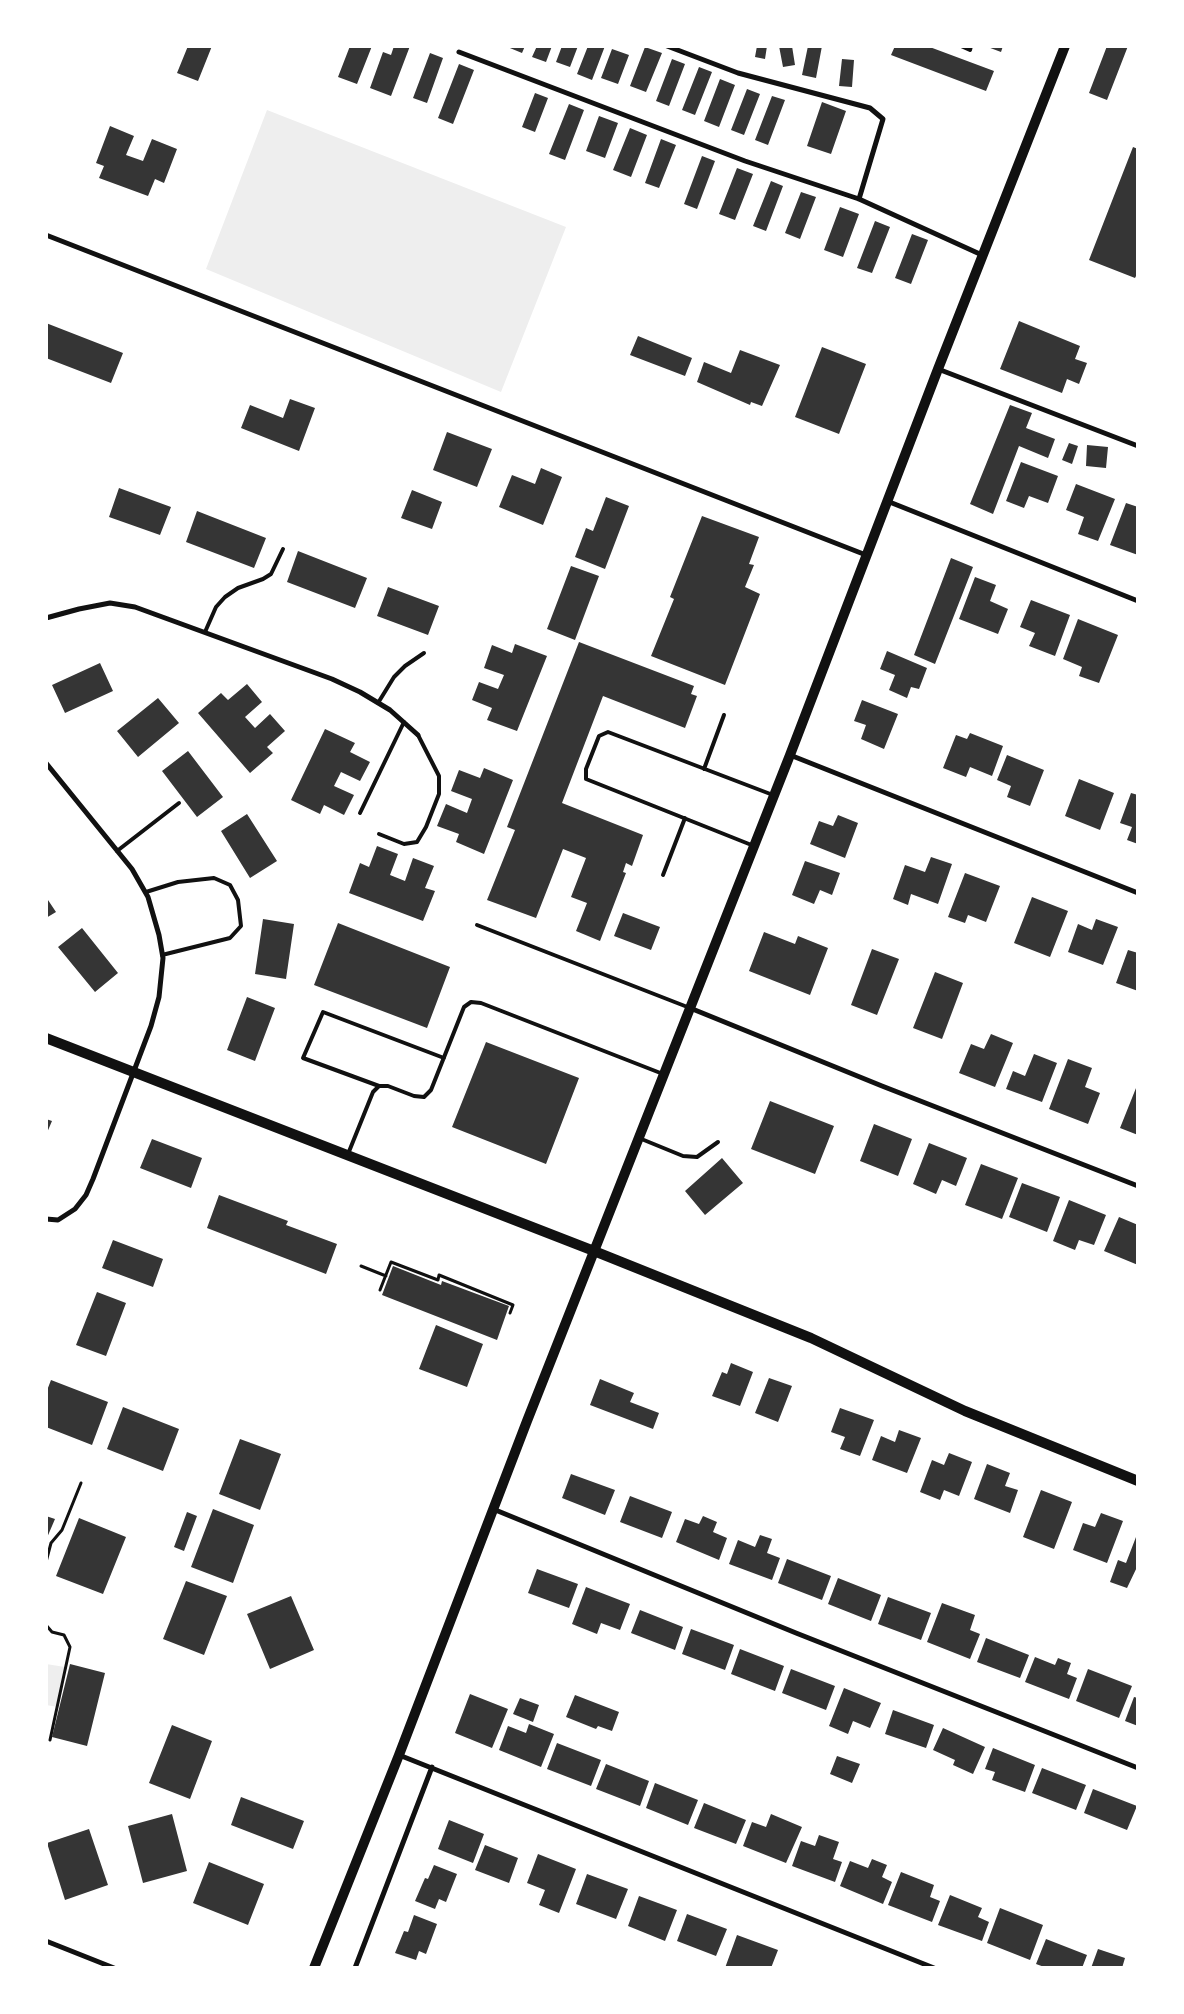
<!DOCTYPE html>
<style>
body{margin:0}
#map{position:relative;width:1184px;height:2014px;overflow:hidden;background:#fff;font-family:Literata,serif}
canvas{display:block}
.frame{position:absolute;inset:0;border:48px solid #fff;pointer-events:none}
</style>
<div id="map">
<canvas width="1184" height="2014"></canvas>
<div class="frame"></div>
</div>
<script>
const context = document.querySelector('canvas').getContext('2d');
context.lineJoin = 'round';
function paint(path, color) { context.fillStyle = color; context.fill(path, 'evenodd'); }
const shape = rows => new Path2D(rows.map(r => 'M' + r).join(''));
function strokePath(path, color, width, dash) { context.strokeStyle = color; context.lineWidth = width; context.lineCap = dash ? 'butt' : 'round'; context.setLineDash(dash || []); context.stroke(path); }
paint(shape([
 [267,110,566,227,501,392,206,269],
 [46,1664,65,1667,58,1707,46,1705]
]), '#eee');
paint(shape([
 [188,46,212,46,198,81,177,73],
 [350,46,372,46,357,84,338,77],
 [394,46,410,46,391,96,370,88,383,52,391,55],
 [505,46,525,46,522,53],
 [537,46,552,46,546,62,532,57],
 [562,46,578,46,570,67,556,62],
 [588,46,605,46,592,80,577,74],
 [757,46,767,46,765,59,755,57],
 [779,46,792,46,795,65,783,67],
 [808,46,822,46,816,78,802,75],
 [895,46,927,46,994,71,986,91,891,55],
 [985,46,1003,46,1001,52],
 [1107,46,1128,46,1107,100,1089,93],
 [645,47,662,53,646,92,630,86],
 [612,49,629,55,618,84,601,78],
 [430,53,443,58,427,103,413,98],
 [672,59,685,64,669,106,656,101],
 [842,59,854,60,852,87,839,86],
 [459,64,474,70,453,124,438,118],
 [699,67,712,72,695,115,682,110],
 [720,79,735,85,719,127,704,121],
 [747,89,760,94,744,135,731,130],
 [535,93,548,98,535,132,522,127],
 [772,96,785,100,768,145,755,140],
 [822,102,846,111,831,154,807,146],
 [569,104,584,110,565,160,549,154],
 [599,116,618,123,605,158,586,151],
 [110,126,134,136,126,155,143,161,152,139,177,149,164,183,155,179,148,196,99,178,104,166,96,163],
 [630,128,647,135,631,177,613,170],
 [661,139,676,145,659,188,645,183],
 [1133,147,1138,149,1138,272,1135,278,1089,260],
 [702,156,715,161,697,209,684,204],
 [737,168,753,174,735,220,719,214],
 [771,181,783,186,766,231,753,226],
 [801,192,816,197,800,239,785,233],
 [840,207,859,214,843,257,824,250],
 [875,221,890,227,872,273,857,268],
 [912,234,928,240,911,284,895,278],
 [1019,321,1080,346,1075,359,1087,363,1079,384,1067,379,1062,393,1000,369],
 [46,323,123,353,111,383,46,358],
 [638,336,692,358,685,376,630,355],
 [822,347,866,364,839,434,795,417],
 [740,350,780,365,762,406,751,402,750,405,697,382,704,362,731,373],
 [290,399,315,408,299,451,241,428,250,405,283,418],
 [1010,405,1032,413,1026,428,1055,439,1048,458,1019,446,993,514,970,504],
 [447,432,492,449,477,487,433,470],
 [1069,443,1078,446,1072,464,1062,460],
 [1087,445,1108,447,1106,468,1086,466],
 [1021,462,1058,476,1048,503,1029,496,1024,508,1006,501],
 [541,468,562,477,543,525,499,507,512,475,535,484],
 [1076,484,1115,499,1098,541,1078,534,1084,517,1066,510],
 [119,488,171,507,160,535,109,517],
 [412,490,442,502,432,529,401,518],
 [606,497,629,506,605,569,575,557,586,528,593,531],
 [1126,503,1138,507,1138,555,1110,545],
 [197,511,266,538,254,568,186,542],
 [702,516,759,537,749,564,754,565,745,587,760,594,725,685,651,656,674,599,670,597],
 [298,551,367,578,355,608,287,582],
 [951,558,973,567,935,664,914,655],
 [571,566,599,576,575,640,547,629],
 [975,577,996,585,990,601,1008,609,998,634,959,619],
 [388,587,439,606,428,635,377,616],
 [1031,600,1070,615,1055,656,1029,646,1035,633,1020,627],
 [1078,619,1118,635,1099,683,1079,676,1082,667,1063,659],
 [579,642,694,686,691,694,697,696,685,728,603,696,562,803,643,835,632,866,626,863,623,872,626,873,600,941,576,931,587,903,571,897,586,858,563,849,536,918,487,900,515,830,507,827],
 [515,644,547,656,517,731,487,720,492,708,472,700,479,682,498,689,504,675,484,668,492,645,512,653],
 [887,651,927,668,919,689,911,687,907,698,889,690,895,675,880,669],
 [100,663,113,691,65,713,52,685],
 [247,684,262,702,245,717,255,728,270,714,285,731,267,747,273,753,250,773,198,713,221,693,228,700],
 [158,698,179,723,138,757,117,731],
 [862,700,898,714,884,749,861,739,866,725,854,721],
 [325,729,355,743,350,752,370,762,360,781,341,772,334,786,354,795,344,815,324,805,320,814,291,800],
 [970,733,1003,746,992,776,970,767,966,777,943,768,956,735,967,739],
 [188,751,223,797,197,817,162,771],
 [1007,755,1044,770,1030,806,1007,797,1011,786,997,780],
 [484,768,513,780,484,854,456,842,459,834,437,826,446,804,467,813,472,799,451,791,459,770,480,778],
 [1079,779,1114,793,1100,830,1065,816],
 [1131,793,1138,795,1138,844,1127,840,1132,827,1120,823],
 [247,814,277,861,250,878,221,831],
 [838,815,858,823,845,858,810,844,819,821,833,826],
 [377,846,398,854,390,875,405,881,413,858,434,866,425,888,435,891,423,921,349,893,360,863,369,867],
 [931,857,952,864,938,904,911,894,908,905,893,899,905,865,925,872],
 [805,861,840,873,832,895,820,890,814,904,792,895],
 [965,873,1000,886,986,922,968,915,965,923,948,917],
 [46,897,56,912,46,918],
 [1032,897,1068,911,1050,957,1014,943],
 [623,913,660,927,651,950,614,936],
 [263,919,294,924,286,979,255,974],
 [1096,919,1118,927,1103,965,1068,952,1078,924,1092,930],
 [338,923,450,967,427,1028,314,985],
 [82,928,118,973,95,992,58,947],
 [764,932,795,944,798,936,828,948,810,995,749,971],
 [872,949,899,959,877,1015,851,1005],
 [1128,950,1138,953,1138,991,1116,983],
 [935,972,963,983,942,1039,913,1028],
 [247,997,275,1008,255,1061,227,1050],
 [991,1034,1013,1043,995,1087,959,1073,971,1044,984,1049],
 [486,1042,579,1078,546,1164,452,1127],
 [1034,1054,1057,1063,1042,1102,1006,1089,1013,1071,1025,1076],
 [1068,1059,1092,1068,1085,1087,1100,1093,1088,1124,1049,1109],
 [1138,1083,1138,1135,1120,1128],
 [770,1101,834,1126,815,1174,751,1149],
 [46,1119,52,1121,46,1135],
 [874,1124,912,1139,898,1176,860,1161],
 [152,1139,202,1158,191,1188,140,1168],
 [929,1143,967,1158,956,1186,942,1180,936,1194,913,1184],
 [722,1158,743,1183,705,1215,685,1191],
 [981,1164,1018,1178,1002,1219,965,1205],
 [1022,1183,1060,1197,1047,1232,1009,1217],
 [219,1195,288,1221,286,1225,337,1244,326,1274,207,1228],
 [1069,1200,1106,1215,1094,1245,1079,1240,1075,1250,1053,1241],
 [1119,1217,1138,1225,1138,1265,1104,1251],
 [113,1240,163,1259,153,1287,102,1268],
 [393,1266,441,1285,442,1281,509,1306,497,1340,382,1295],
 [97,1292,126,1303,106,1356,76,1345],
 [436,1325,483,1344,467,1387,419,1369],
 [731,1363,753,1372,740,1406,712,1396,722,1372,727,1374],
 [769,1378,792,1386,778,1422,755,1413],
 [600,1379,634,1393,630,1402,659,1413,653,1429,590,1405],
 [51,1380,108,1402,92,1445,46,1427,46,1393],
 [123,1407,179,1429,163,1471,107,1449],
 [840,1408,874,1420,860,1456,840,1449,845,1437,831,1432],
 [899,1430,921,1438,907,1473,872,1460,881,1436,895,1442],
 [240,1439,281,1454,260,1510,219,1494],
 [949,1453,972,1462,959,1496,944,1490,940,1500,920,1492,932,1460,944,1465],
 [987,1464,1010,1473,1005,1486,1018,1490,1010,1513,974,1499],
 [571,1474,615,1490,605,1515,562,1498],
 [1041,1490,1072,1502,1054,1549,1023,1537],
 [630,1496,672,1512,662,1538,620,1522],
 [213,1509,254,1525,233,1583,191,1567],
 [187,1512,197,1516,184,1551,174,1547],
 [1101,1513,1123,1521,1107,1563,1073,1550,1083,1523,1095,1527],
 [46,1516,55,1519,46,1540],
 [703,1516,717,1522,713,1532,727,1538,719,1560,676,1542,685,1519,699,1524],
 [79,1518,126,1537,103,1594,56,1576],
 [760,1535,772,1539,767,1553,780,1558,772,1580,729,1564,738,1540,755,1547],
 [1136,1537,1138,1538,1138,1565,1127,1588,1110,1582,1118,1560,1126,1563],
 [787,1559,831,1576,822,1600,778,1583],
 [537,1569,578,1584,569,1608,528,1593],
 [838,1578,881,1595,871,1621,828,1604],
 [186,1581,227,1596,204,1655,163,1639],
 [586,1587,630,1604,620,1630,601,1623,597,1634,572,1624],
 [291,1596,314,1650,270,1669,247,1614],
 [888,1597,931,1613,921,1640,878,1624],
 [942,1603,975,1615,970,1630,980,1634,970,1659,927,1642],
 [640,1610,683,1627,675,1650,631,1633],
 [691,1629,734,1645,725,1670,682,1654],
 [986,1638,1029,1655,1020,1678,977,1662],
 [740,1649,784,1666,775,1691,731,1674],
 [1035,1657,1055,1665,1058,1658,1071,1663,1067,1674,1077,1678,1069,1699,1025,1682],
 [70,1664,105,1673,87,1746,52,1737],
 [791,1669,835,1686,826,1710,782,1693],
 [1088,1669,1132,1686,1119,1718,1076,1701],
 [844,1688,881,1703,870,1728,853,1721,848,1734,829,1726],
 [470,1694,508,1709,492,1748,455,1733],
 [575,1695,619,1712,612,1731,598,1726,596,1729,566,1717],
 [1134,1697,1138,1698,1138,1726,1125,1721],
 [520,1698,539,1705,533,1722,513,1714],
 [893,1710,934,1725,926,1748,885,1734],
 [529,1724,554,1734,541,1767,499,1750,508,1726,526,1733],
 [172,1725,212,1741,190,1799,149,1783],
 [943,1728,985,1747,973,1774,953,1765,955,1760,933,1750],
 [557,1743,601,1760,591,1786,547,1769],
 [993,1748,1035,1765,1025,1792,992,1780,995,1772,985,1769],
 [837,1756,860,1764,852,1783,830,1774],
 [606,1764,649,1781,640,1806,596,1789],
 [1042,1768,1086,1785,1076,1810,1032,1793],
 [655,1783,698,1800,688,1825,646,1808],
 [1093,1789,1137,1806,1127,1830,1084,1813],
 [241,1797,304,1821,293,1849,231,1825],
 [704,1803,746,1820,736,1844,694,1828],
 [172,1814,187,1871,143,1883,128,1826],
 [771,1814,802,1827,786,1863,743,1846,752,1822,766,1827],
 [449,1820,484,1834,473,1863,438,1849],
 [89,1829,108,1885,65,1900,47,1843],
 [819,1835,839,1842,833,1859,842,1862,835,1882,792,1866,801,1841,815,1846],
 [485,1845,518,1858,509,1883,475,1870],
 [538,1854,576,1869,559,1913,539,1905,545,1890,527,1883],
 [872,1859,887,1865,882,1877,892,1882,883,1904,840,1886,850,1861,868,1868],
 [209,1862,264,1884,248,1925,193,1903],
 [434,1865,457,1874,446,1902,439,1899,435,1909,415,1901,425,1878,428,1879],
 [901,1872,934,1885,930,1897,940,1901,932,1922,888,1905],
 [587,1874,628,1889,616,1919,576,1904],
 [950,1895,982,1908,978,1917,989,1922,982,1941,938,1925],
 [639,1896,677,1910,665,1941,628,1926],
 [1000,1908,1043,1925,1030,1960,987,1943],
 [687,1914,727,1929,716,1956,677,1941],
 [414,1915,437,1924,426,1954,419,1951,416,1960,395,1953,404,1931,408,1932],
 [737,1935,778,1950,771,1968,725,1968],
 [1046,1939,1087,1955,1082,1968,1047,1968,1036,1964],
 [1098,1949,1125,1958,1122,1968,1091,1968]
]), '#353535');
strokePath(shape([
 [361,1266,386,1276],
 [380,1290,391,1262,438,1280,439,1275,513,1305,510,1313],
 [46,1562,51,1543,62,1530,81,1483],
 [46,1625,52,1632,64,1635,70,1647,50,1740]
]), '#111', 3);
strokePath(shape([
 [961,46,970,50,971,46],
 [205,632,216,607,225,597,238,588,263,579,271,574,283,549],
 [378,703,394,677,405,666,424,653],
 [704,769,724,715],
 [360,813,404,722],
 [379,834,404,844,417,842,426,827,439,794,439,776,418,735],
 [754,846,586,779,586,769,599,736,608,732,773,795],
 [117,851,179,803],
 [663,875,685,818],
 [146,892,178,882,214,878,230,885,238,900,241,926,230,938,162,955],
 [477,925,690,1008],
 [379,1086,303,1058,323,1012,444,1058],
 [639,1138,683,1156,697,1157,718,1142],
 [348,1154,373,1092,379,1086,388,1086,414,1096,424,1097,431,1090,464,1007,471,1002,481,1003,663,1074]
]), '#111', 4);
strokePath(shape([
 [667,46,738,73,870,108,883,119,859,199],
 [459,52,745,161,859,199,982,255],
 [46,235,866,555],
 [938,369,1138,446],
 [887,501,1138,601],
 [46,618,79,609,110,603,135,607,332,679,360,692,390,710,418,735],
 [790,755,1138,893],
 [46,763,132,869,148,897,159,935,163,958,159,997,151,1026,93,1179,86,1195,75,1209,58,1220,46,1219],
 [690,1008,882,1086,1138,1186],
 [493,1509,796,1633,1138,1768],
 [399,1755,934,1968],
 [46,1941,114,1968],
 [355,1968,432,1767]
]), '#111', 5);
strokePath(shape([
 [46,1038,594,1251,811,1338,965,1411,1138,1481],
 [314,1968,399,1755,527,1421,790,755,938,369,1065,46]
]), '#111', 10);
</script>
